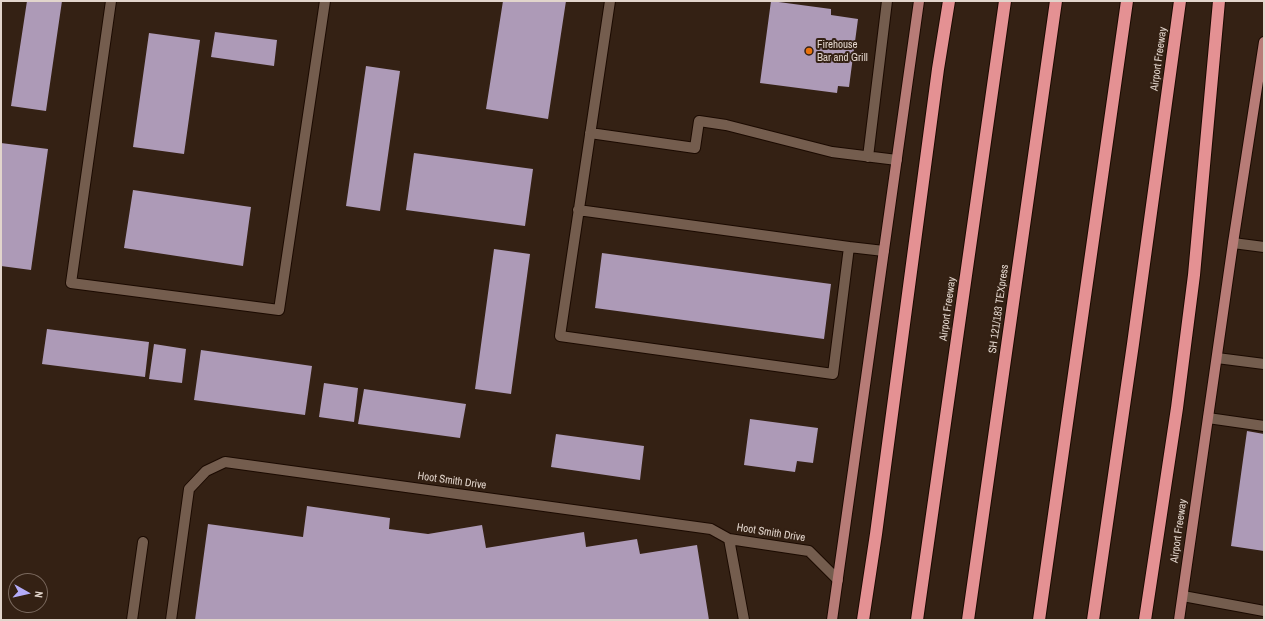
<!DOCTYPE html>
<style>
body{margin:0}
#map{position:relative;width:1265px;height:621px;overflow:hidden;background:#342114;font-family:"Archivo Narrow",sans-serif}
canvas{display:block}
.frame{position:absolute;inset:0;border:2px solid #e2d5cc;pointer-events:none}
.north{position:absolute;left:8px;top:573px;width:40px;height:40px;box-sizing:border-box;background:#342114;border:1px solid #7a695e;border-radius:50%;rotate:98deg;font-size:11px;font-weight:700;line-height:16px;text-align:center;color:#e2d5cc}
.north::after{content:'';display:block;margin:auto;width:14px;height:18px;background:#b4acf9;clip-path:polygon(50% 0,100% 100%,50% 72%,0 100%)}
</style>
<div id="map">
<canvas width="1265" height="621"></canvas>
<div class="frame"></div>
<div class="north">N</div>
</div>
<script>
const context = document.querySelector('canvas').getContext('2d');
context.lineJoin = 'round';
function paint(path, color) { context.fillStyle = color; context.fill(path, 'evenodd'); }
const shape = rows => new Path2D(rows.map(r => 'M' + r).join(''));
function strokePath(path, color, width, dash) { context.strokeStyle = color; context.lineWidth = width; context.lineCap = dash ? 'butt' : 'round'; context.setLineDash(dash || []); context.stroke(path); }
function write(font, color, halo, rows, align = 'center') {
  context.font = font + ' "Archivo Narrow",sans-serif'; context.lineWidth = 4; context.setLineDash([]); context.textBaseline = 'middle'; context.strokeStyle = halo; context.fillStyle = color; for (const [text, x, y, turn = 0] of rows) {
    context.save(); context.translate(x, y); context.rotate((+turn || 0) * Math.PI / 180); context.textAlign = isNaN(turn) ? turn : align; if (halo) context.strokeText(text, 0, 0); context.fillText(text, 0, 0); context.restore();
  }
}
paint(shape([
 [27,1,62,1,46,111,11,106],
 [503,1,566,1,548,119,486,109],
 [771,1,831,9,831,15,858,19,849,87,838,86,837,93,760,83],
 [215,32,277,40,274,66,211,57],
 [149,33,200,40,184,154,133,147],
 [366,66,400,71,380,211,346,206],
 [1,143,48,149,31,270,1,266],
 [414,153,533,169,525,226,406,210],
 [133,190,251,207,243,266,124,248],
 [494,249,530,254,511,394,475,389],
 [602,253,831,284,824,339,595,308],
 [47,329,149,342,145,377,42,364],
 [154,344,186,349,182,383,149,379],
 [201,350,312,366,305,415,194,400],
 [324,383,358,388,354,422,319,417],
 [364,389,466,404,460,438,358,424],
 [750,419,818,428,813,463,797,461,795,472,744,465],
 [1247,431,1264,434,1264,551,1231,546],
 [556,434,644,446,640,480,551,467],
 [307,506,390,518,389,529,428,534,482,525,486,548,584,532,586,547,637,539,640,554,697,545,709,620,195,620,208,524,303,537]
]), '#ad9ab7');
const minor = shape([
 [111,1,71,283,279,310,325,1],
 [610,1,560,336,833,374,849,247,884,251],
 [590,133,695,148,699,121,726,125,832,152,897,160],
 [868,157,887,1],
 [578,210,849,247],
 [1233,243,1264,247],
 [1217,358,1264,364],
 [1208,418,1264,426],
 [729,539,744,620],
 [1183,596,1264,611],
 [132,620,143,542],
 [171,620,189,489,206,471,225,462,711,529,729,539,809,551,838,580]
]);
const major = shape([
 [832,620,919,1],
 [1179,620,1233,243,1264,42]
]);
const highway = shape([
 [863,620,876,534,938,69,949,1],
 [917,620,1005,1],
 [968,620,1056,1],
 [1039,620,1127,1],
 [1093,620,1133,344,1180,1],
 [1145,620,1177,408,1194,275,1219,1]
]);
strokePath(minor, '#1b0a01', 12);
strokePath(major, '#1b0a01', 12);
strokePath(highway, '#1b0a01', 14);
strokePath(minor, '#745d4e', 10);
strokePath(major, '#b77c77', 10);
strokePath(highway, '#e49193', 12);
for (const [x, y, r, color] of [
 [809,51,4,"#e8710a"]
]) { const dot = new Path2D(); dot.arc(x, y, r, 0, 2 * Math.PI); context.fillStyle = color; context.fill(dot); strokePath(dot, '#342114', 1.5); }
write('11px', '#e2d5cc', '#342114', [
 ["Firehouse",817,45],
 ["Bar and Grill",817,58]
], 'left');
write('11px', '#e2d5cc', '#342114', [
 ["Airport Freeway",1159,59,-82],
 ["Airport Freeway",948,309,-82],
 ["SH 121/183 TEXpress",999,309,-82],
 ["Hoot Smith Drive",452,481,8],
 ["Airport Freeway",1179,531,-82],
 ["Hoot Smith Drive",771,533,9]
]);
</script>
